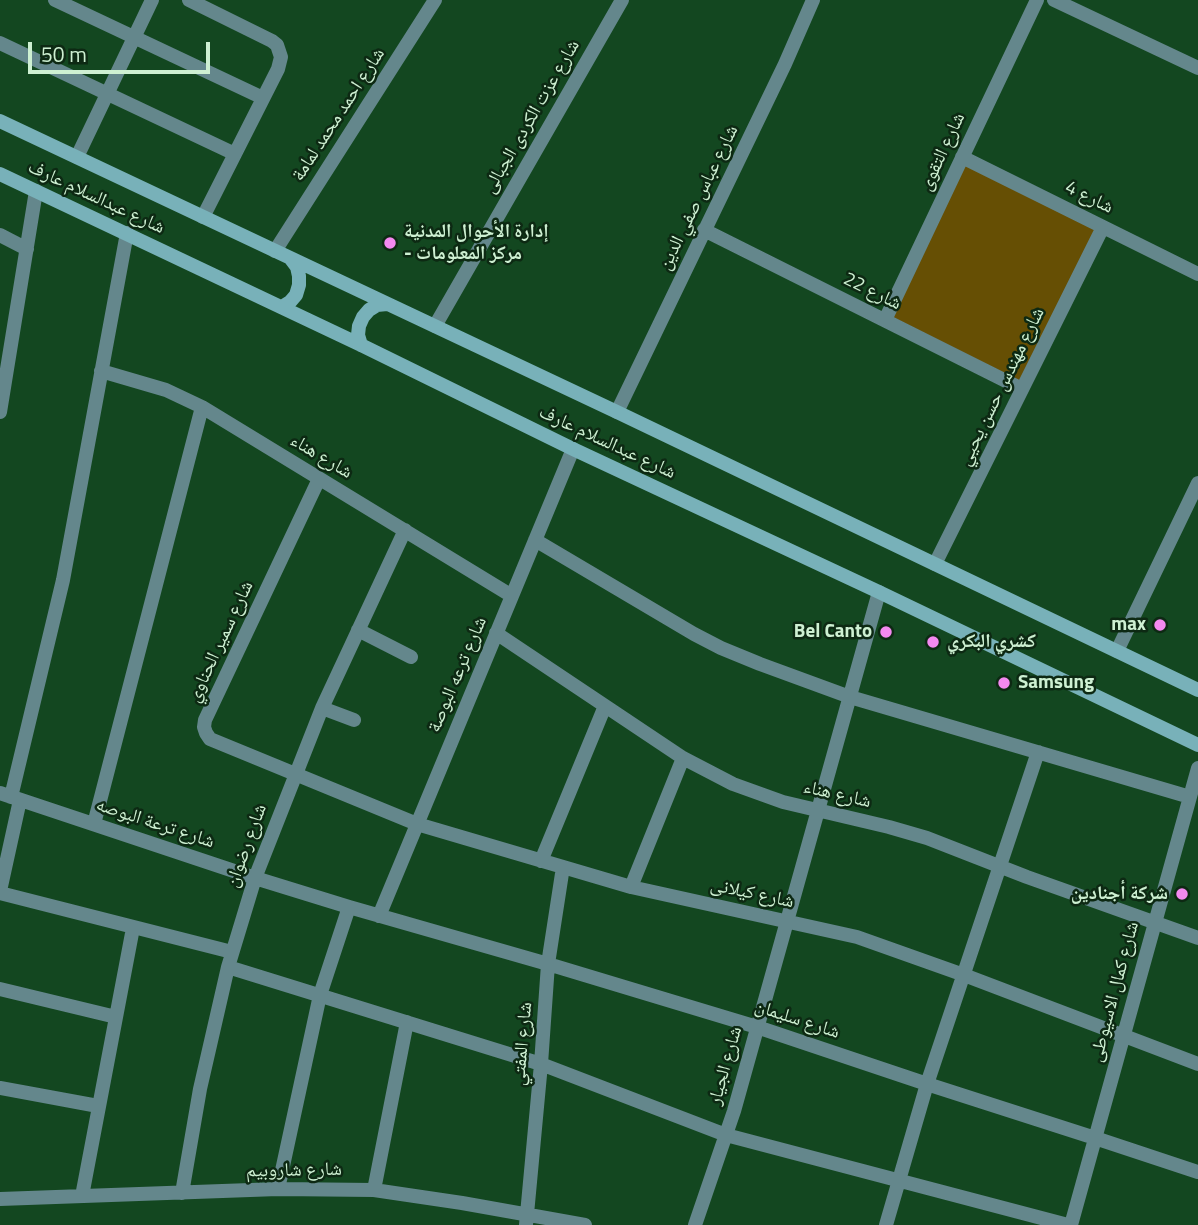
<!DOCTYPE html>
<meta charset="utf-8">
<style>
body{margin:0}
#map{position:relative;width:1198px;height:1225px;overflow:hidden;background:#134720;font-family:"Titillium Web",sans-serif}
canvas{display:block}
.scale{position:absolute;left:28px;top:42px;width:182px;height:32px;box-sizing:border-box;border:4px solid #cef0d2;border-top:0;padding-left:9px;font-size:21px;line-height:24px;white-space:nowrap;color:#cef0d2;-webkit-text-stroke:5px #0d2913;paint-order:stroke}
</style>
<div id="map">
<canvas width="1198" height="1225"></canvas>
<div class="scale">50 m</div>
</div>
<script>
const context = document.querySelector('canvas').getContext('2d');
context.lineJoin = 'round';
function paint(path, color) { context.fillStyle = color; context.fill(path, 'evenodd'); }
const shape = rows => new Path2D(rows.map(r => 'M' + r).join(''));
function strokePath(path, color, width, dash) { context.strokeStyle = color; context.lineWidth = width; context.lineCap = dash ? 'butt' : 'round'; context.setLineDash(dash || []); context.stroke(path); }
function write(font, color, halo, rows, align = 'center') {
  context.font = font + ' "Titillium Web","Noto Naskh Arabic",sans-serif'; context.lineWidth = 5; context.setLineDash([]); context.textBaseline = 'middle'; context.strokeStyle = halo; context.fillStyle = color; for (const [text, x, y, turn = 0] of rows) {
    context.save(); context.translate(x, y); context.rotate((+turn || 0) * Math.PI / 180); context.textAlign = isNaN(turn) ? turn : align; if (halo) context.strokeText(text, 0, 0); context.fillText(text, 0, 0); context.restore();
  }
}
paint(shape([
 [963,160,1100,228,1021,387,887,320]
]), '#664f04');
strokePath(shape([
 [55,0,263,98],
 [189,0,272,41,277,45,281,57,278,69,203,217],
 [1054,0,1198,68],
 [0,43,235,154],
 [77,157,152,0],
 [962,157,1198,274],
 [704,230,1022,389],
 [0,235,27,249],
 [275,251,435,0],
 [885,320,1037,0],
 [435,326,622,0],
 [101,371,166,390,202,407,512,596],
 [0,412,36,191],
 [617,412,785,64,813,0],
 [319,479,205,720,204,727,206,733,210,739,417,824,631,887,857,937,964,975,1198,1064],
 [535,540,694,634,721,648,760,664,850,697,1190,797],
 [935,564,1103,227],
 [358,630,411,657],
 [496,633,683,758,733,784,783,802,889,827,927,838,1027,877,1198,938],
 [1117,651,1198,483],
 [322,708,354,720],
 [0,793,255,878,349,907,548,964,757,1027,927,1084,1095,1138,1198,1172],
 [11,797,63,580,127,233],
 [94,824,202,407],
 [541,861,605,706],
 [631,887,683,758],
 [0,891,20,800],
 [0,893,232,952],
 [379,916,573,449],
 [228,967,541,1064,726,1135,1068,1225],
 [0,989,116,1017],
 [0,1088,98,1106],
 [278,1189,320,995,349,907],
 [374,1190,407,1022],
 [182,1193,200,1089,228,967,255,878,322,708,405,530],
 [82,1196,133,928],
 [0,1199,278,1189,374,1190,462,1203,585,1225],
 [526,1225,541,1064,548,964,563,867],
 [695,1225,734,1111,879,592],
 [886,1225,927,1084,1038,752],
 [1071,1225,1198,768]
]), '#64878c', 14);
strokePath(shape([
 [0,121,617,412,1198,690],
 [0,174,361,345,573,449,879,592,1198,745],
 [282,307,290,302,296,295,299,285,299,276,297,267,291,259],
 [361,345,358,335,359,326,363,317,369,310,377,305,387,304]
]), '#78b1b9', 14);
for (const [x, y, r, color] of [
 [390,243,7,"#f489f0"],
 [1160,625,7,"#f489f0"],
 [886,632,7,"#f489f0"],
 [933,642,7,"#f489f0"],
 [1004,683,7,"#f489f0"],
 [1182,894,7,"#f489f0"]
]) { const dot = new Path2D(); dot.arc(x, y, r, 0, 2 * Math.PI); context.fillStyle = color; context.fill(dot); strokePath(dot, '#0d2913', 2.5); }
write('19px', '#cef0d2', '#0d2913', [
 ["شارع احمد محمد لمامة",339,115,-57],
 ["شارع عزت الكردى الجبالى",532,117,-60],
 ["شارع التقوى",943,152,-65],
 ["شارع عبدالسلام عارف",96,198,25],
 ["شارع عباس صفي الدين",699,198,-64],
 ["شارع 4",1089,198,26],
 ["شارع 22",872,292,26],
 ["شارع مهندس حسن يحيي",1002,387,-64],
 ["شارع عبدالسلام عارف",607,443,25],
 ["شارع هناء",321,457,31],
 ["شارع سمير الحناوي",221,642,-65],
 ["شارع ترعه البوصة",458,675,-67],
 ["شارع هناء",837,795,13],
 ["شارع ترعة البوصه",155,824,18],
 ["شارع رضوان",247,846,-70],
 ["شارع كيلانى",752,894,12],
 ["شارع كمال الاسيوطى",1115,992,-75],
 ["شارع سليمان",797,1020,18],
 ["شارع المفتي",523,1044,-85],
 ["شارع الجيار",726,1066,-74],
 ["شارع شاروبيم",294,1171,-1]
]);
write('bold 19px', '#cef0d2', '#0d2913', [
 ["إدارة الأحوال المدنية",404,232],
 ["- مركز المعلومات",404,254],
 ["max",1146,625,"right"],
 ["Bel Canto",872,632,"right"],
 ["كشري البكري",947,642],
 ["Samsung",1018,683],
 ["شركة أجنادين",1168,894,"right"]
], 'left');
</script>
